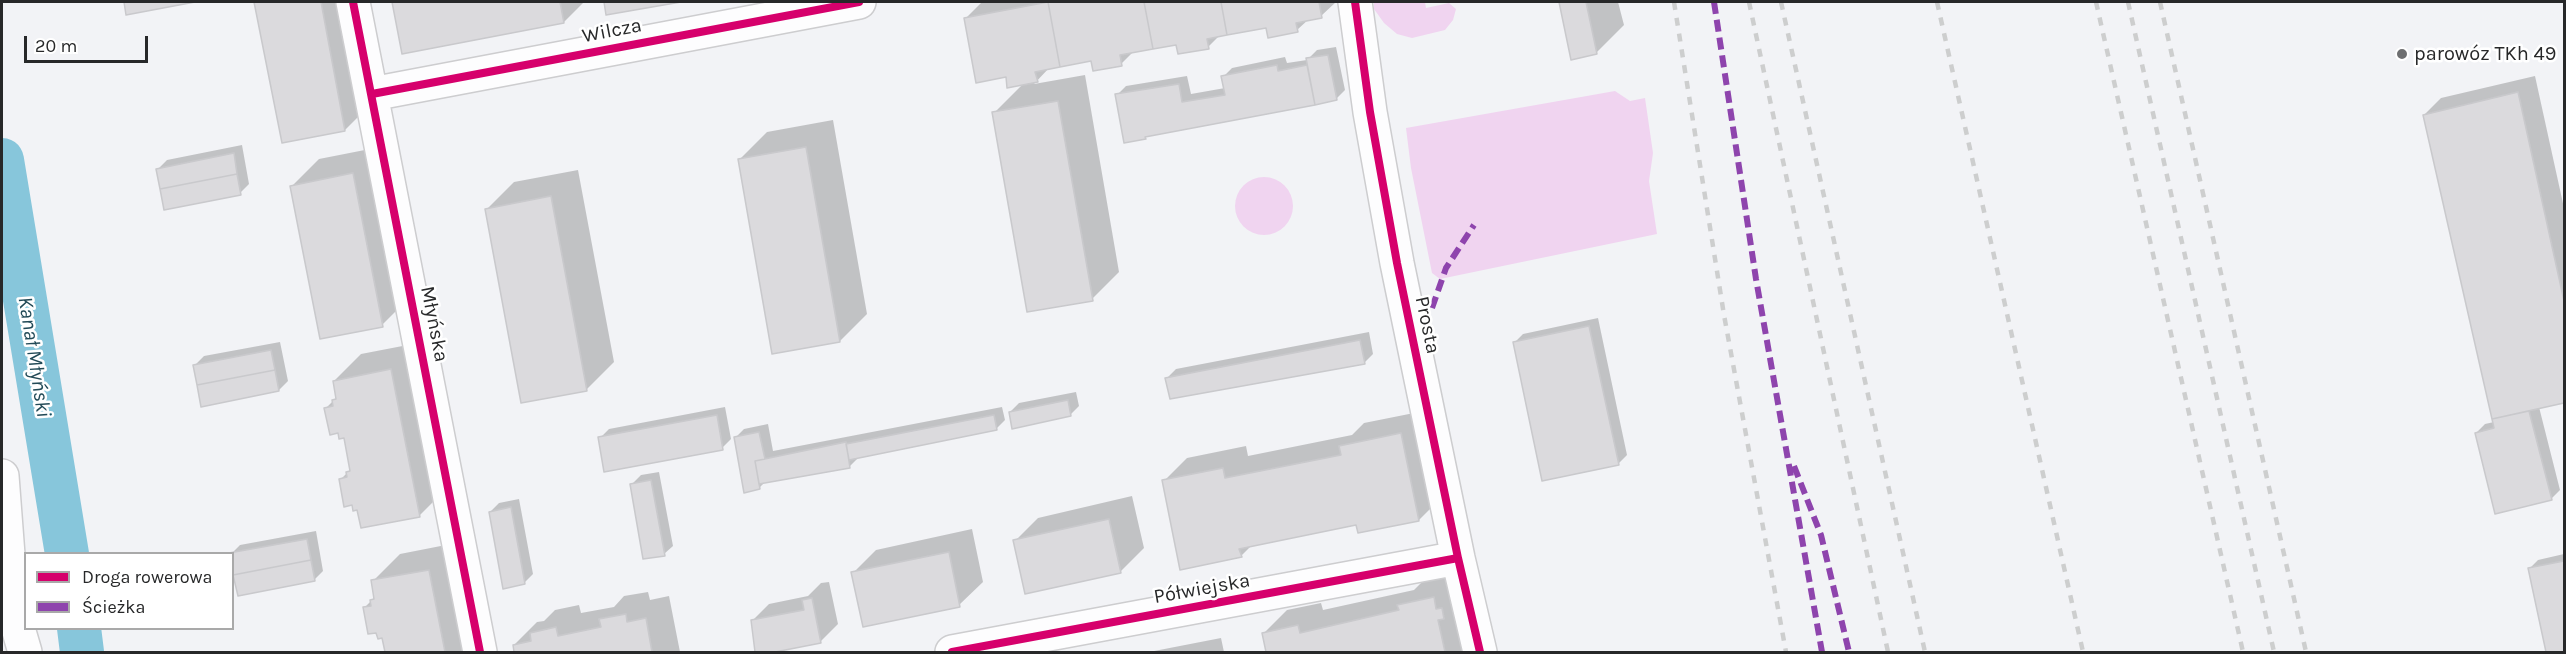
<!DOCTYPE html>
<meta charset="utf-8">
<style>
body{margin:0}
#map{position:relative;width:2566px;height:654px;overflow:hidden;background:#f2f3f6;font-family:Karla,sans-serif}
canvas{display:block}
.frame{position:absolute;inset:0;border:3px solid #272829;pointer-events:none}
.legend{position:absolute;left:24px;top:552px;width:210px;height:78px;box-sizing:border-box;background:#fff;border:2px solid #a9a9a9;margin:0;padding:8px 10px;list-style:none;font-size:18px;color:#272829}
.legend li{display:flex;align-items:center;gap:12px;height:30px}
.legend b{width:30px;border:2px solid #a9a9a9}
.scale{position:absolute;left:24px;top:36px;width:124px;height:27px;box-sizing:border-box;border:3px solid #272829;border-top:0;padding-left:8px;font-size:18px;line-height:21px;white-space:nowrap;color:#272829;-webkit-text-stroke:4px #fff;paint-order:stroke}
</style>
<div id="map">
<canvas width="2566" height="654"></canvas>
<div class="frame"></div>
<ul class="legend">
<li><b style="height:8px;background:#d6006c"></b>Droga rowerowa</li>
<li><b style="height:8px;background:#8e44ad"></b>Ścieżka</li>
</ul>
<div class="scale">20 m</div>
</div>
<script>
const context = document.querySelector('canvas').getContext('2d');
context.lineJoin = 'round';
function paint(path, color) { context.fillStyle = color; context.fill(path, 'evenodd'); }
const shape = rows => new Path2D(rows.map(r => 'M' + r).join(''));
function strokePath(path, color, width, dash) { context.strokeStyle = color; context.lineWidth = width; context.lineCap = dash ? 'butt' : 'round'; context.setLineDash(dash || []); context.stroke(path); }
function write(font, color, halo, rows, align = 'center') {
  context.font = font + ' Karla,sans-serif'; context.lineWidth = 5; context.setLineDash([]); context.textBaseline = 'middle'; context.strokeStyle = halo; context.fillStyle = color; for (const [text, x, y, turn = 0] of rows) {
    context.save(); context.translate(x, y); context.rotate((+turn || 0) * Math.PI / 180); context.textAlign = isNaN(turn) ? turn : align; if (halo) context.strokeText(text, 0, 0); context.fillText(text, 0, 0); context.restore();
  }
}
paint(shape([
 [1374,2,1425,2,1426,8,1449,3,1456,9,1453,20,1445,30,1412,38,1397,34,1384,23,1374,9],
 [1615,91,1630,101,1645,98,1653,153,1649,181,1657,234,1440,279,1432,273,1411,168,1406,128],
 '1235 206a29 29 0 1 1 58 0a29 29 0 1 1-58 0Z'
]), '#f0d4f0');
paint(shape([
 [125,2,187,2,127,13],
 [256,2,353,2,372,103,345,130,283,142],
 [394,2,584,2,564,22,403,52],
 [605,2,673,2,608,14],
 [982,2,1336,2,1321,16,1309,19,1297,30,1267,26,1220,35,1208,47,1177,43,1134,51,1121,64,1092,60,1050,67,1034,84,1085,75,1119,272,1092,299,994,113,1023,84,1007,75,966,18],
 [1560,2,1618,2,1624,25,1597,52,1573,58],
 [1336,47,1345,90,1336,99,1148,135,1145,138,1117,95,1126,86,1187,76,1191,94,1225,88,1223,77,1232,68,1285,57,1287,63,1307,60,1317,50],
 [2535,76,2564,208,2564,401,2539,407,2560,490,2551,499,2476,433,2485,424,2494,422,2424,115,2441,98],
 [833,120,867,314,840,341,740,159,767,132],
 [242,145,249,184,240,193,158,169,167,160],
 [380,147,409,298,382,325,292,186,319,159],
 [578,170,614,362,587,389,487,209,514,182],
 [1598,318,1627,455,1618,464,1514,343,1523,334],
 [1369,332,1373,354,1364,363,1167,378,1176,369],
 [280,342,288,381,279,390,195,365,204,356],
 [418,343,446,489,419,516,358,508,340,480,351,469,345,436,326,408,337,397,334,381,361,354],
 [1076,392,1079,406,1070,415,1010,412,1019,403],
 [725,407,731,439,722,448,600,438,609,429],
 [1002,407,1005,420,996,429,859,457,850,466,766,481,759,488,735,438,744,429,768,424,773,451],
 [1424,411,1442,497,1419,520,1357,523,1252,545,1241,556,1164,481,1187,458,1246,446,1248,456,1352,435,1364,423],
 [659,472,673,546,664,554,632,484,641,475],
 [1132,496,1144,548,1121,571,1026,593,1015,541,1038,518],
 [519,499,533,574,524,583,490,512,499,503],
 [972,529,983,582,959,605,853,573,876,550],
 [316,531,323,571,314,580,231,554,240,545],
 [456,543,477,652,386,652,383,637,364,608,375,597,373,581,400,554],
 [2564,554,2564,652,2548,652,2529,569,2538,560],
 [1457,575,1473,652,1268,652,1264,633,1287,610,1321,603,1323,610,1414,590,1422,582],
 [829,582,838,624,820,642,768,652,756,652,752,621,769,604,808,596,821,583],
 [648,592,650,600,669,596,680,652,516,652,514,645,537,622,544,621,555,610,579,605,581,613,614,607,624,596],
 [1221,638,1224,652,1149,652]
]), '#0003');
strokePath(shape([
 [2,160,67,554],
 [79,628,82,652]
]), '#87c6db', 44);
const building = shape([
 [124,2,195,2,126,15,124,2],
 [254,2,321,2,345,131,282,143,254,2],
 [392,2,560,2,564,23,402,54,392,2],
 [604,2,681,2,606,15,604,2],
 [1048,2,1060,67,1035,72,1038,82,1007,88,1006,77,976,83,964,18,1048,2],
 [1048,2,1144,2,1153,49,1120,55,1122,66,1093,71,1091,61,1060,67,1048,2],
 [1144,2,1221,2,1227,35,1207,39,1209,49,1178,54,1176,45,1153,49,1144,2],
 [1221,2,1319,2,1322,18,1296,23,1298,32,1268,38,1266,28,1227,35,1221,2],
 [1559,2,1586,2,1597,54,1571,60,1559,2],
 [1328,55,1337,100,1315,105,1306,58,1328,55],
 [1277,65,1278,71,1307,65,1315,105,1145,137,1146,139,1124,143,1115,94,1179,84,1182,102,1225,95,1221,76,1277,65],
 [2518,92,2564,301,2564,403,2492,419,2423,115,2518,92],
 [1058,101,1093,301,1027,312,992,112,1058,101],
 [806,147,840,342,772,354,738,159,806,147],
 [234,153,237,174,160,189,156,169,234,153],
 [353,173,383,327,320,339,290,186,353,173],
 [237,174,241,195,164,210,160,189,237,174],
 [551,196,587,391,521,403,485,209,551,196],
 [1589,326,1619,465,1542,481,1513,342,1589,326],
 [1360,340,1365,364,1170,399,1165,378,1360,340],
 [271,350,275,370,197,385,193,365,271,350],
 [391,369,420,517,361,528,357,510,353,511,352,505,344,507,339,479,347,477,346,472,350,471,344,438,339,439,338,433,330,435,324,408,333,406,332,400,336,399,333,381,391,369],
 [275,370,279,391,201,407,197,385,275,370],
 [1068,400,1071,416,1012,429,1009,412,1068,400],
 [2529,411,2552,500,2495,514,2475,433,2494,428,2492,419,2529,411],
 [717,415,723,450,604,472,598,437,717,415],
 [994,415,997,430,849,460,846,444,994,415],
 [759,432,765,459,755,461,760,489,744,493,734,437,759,432],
 [1401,433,1419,521,1358,533,1356,525,1239,549,1242,557,1180,570,1162,480,1223,468,1225,478,1341,455,1339,446,1401,433],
 [846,442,850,468,759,484,755,461,846,442],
 [651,480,665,556,643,559,630,484,651,480],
 [511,507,525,584,503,589,489,512,511,507],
 [1109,519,1121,573,1025,594,1013,540,1109,519],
 [307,539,311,560,233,575,232,554,229,553,307,539],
 [949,552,960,607,863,627,851,572,949,552],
 [311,560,315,581,238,596,233,575,311,560],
 [2564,561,2564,652,2546,652,2528,568,2564,561],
 [429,570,445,652,385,652,382,638,378,639,376,633,368,634,363,607,371,606,370,600,374,599,371,580,429,570],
 [1434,597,1436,609,1442,608,1444,619,1438,620,1445,652,1266,652,1262,633,1298,625,1300,633,1399,610,1397,605,1434,597],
 [812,598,821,643,775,652,755,652,751,620,804,610,802,600,812,598],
 [626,614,627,622,646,618,652,652,514,652,513,645,531,641,530,633,556,627,558,636,601,627,599,619,626,614]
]);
paint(building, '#dbdadd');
strokePath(building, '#c9c9cc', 1.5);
const minor = shape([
 [353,2,480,652],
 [1355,2,1370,112,1397,263,1458,558,1480,652],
 [372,94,859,2],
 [2,476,9,568,18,628,25,652],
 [952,652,1458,558]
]);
strokePath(minor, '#cdcdcf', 36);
strokePath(minor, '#fdfdfe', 33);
strokePath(shape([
 [1674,2,1724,315,1786,652],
 [1749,2,1888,652],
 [1781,2,1925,652],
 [1937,2,2083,652],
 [2096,2,2243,652],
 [2128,2,2274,652],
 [2160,2,2306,652]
]), '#cdcece', 4.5, [8, 8]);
strokePath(shape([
 [1714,2,1756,279,1822,652],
 [1432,308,1446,268,1474,225],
 [1794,466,1821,535,1849,652]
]), '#8e44ad', 6, [12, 6]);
strokePath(shape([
 [353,2,480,652],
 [1355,2,1370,112,1397,263,1458,558,1480,652],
 [372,94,859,2],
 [952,652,1458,558]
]), '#d6006c', 8);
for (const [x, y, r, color] of [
 [2402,54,6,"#6e6f71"]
]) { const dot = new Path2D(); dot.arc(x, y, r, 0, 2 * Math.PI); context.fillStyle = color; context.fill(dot); strokePath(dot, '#fff', 2); }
write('20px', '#272829', '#fff', [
 ["Wilcza",612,31,-11],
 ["Młyńska",434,324,79],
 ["Prosta",1427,325,78],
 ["Półwiejska",1202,589,-10]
]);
write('20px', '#272829', '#fff', [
 ["parowóz TKh 49",2414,54]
], 'left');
write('italic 21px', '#224a57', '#fff', [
 ["Kanał Młyński",34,357,81]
]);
</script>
